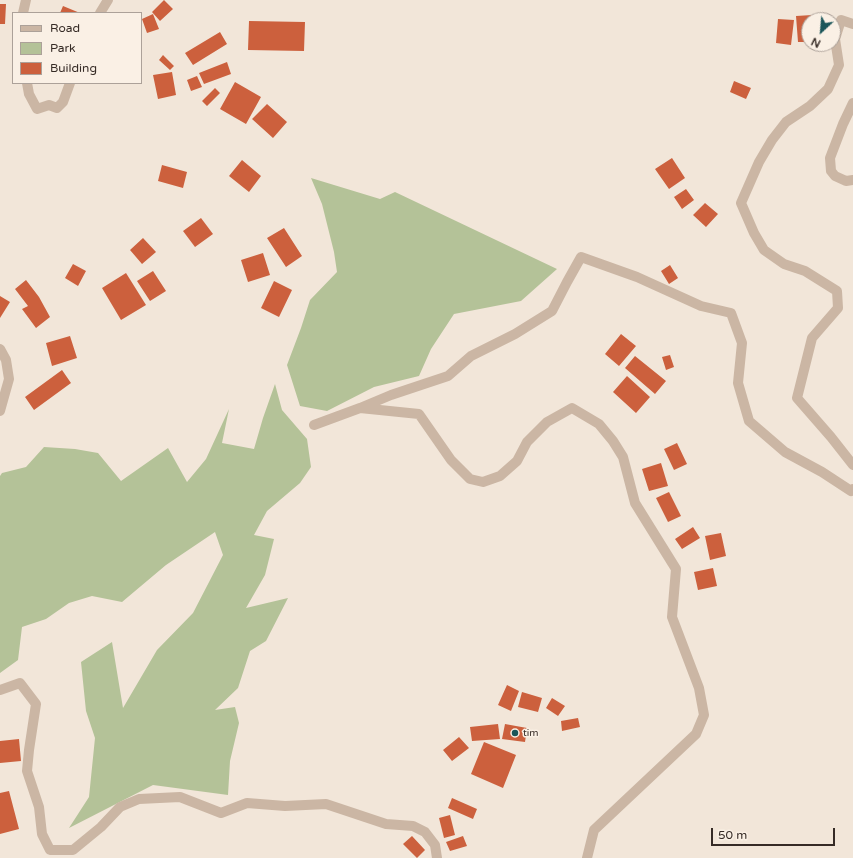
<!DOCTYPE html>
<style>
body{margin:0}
#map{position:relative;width:853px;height:858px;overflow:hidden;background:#f2e6d9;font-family:"Varela Round",sans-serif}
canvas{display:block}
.legend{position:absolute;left:12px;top:12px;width:130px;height:72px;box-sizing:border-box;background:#faf0e5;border:1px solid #aca199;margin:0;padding:5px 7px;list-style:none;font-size:12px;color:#362b26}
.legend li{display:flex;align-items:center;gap:8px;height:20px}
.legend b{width:20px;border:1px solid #aca199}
.north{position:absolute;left:801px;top:12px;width:40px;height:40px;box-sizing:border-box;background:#faf0e5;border:1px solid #aca199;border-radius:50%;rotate:206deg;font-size:11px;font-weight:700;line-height:16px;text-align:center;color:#362b26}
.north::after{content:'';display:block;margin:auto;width:14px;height:18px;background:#1a5559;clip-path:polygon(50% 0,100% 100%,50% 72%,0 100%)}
.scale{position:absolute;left:711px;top:828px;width:124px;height:18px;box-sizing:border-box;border:2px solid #362b26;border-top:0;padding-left:5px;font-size:12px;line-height:14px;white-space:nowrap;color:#362b26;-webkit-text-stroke:3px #faf0e5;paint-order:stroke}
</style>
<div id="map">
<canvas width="853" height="858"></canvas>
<ul class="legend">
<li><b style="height:5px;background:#cbb6a4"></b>Road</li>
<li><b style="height:11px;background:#b4c298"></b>Park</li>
<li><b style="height:11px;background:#cc603d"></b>Building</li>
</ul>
<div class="north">N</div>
<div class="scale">50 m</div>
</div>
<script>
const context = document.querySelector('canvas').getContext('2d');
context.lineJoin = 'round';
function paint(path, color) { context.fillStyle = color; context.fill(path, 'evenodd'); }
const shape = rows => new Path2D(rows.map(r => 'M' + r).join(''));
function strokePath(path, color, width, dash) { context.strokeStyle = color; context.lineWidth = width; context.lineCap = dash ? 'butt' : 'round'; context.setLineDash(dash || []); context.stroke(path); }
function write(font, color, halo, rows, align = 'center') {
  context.font = font + ' "Varela Round",sans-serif'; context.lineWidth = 3; context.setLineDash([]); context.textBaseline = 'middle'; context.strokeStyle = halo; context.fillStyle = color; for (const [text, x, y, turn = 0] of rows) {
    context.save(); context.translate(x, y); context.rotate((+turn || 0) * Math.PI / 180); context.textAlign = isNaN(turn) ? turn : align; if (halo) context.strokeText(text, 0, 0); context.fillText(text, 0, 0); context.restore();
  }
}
paint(shape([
 [311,178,380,199,395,192,557,269,521,301,454,314,431,349,419,376,374,387,327,411,300,406,287,365,301,328,310,300,337,272,334,252,322,204],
 [275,384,282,410,307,439,311,467,300,483,267,511,254,535,274,539,265,575,246,608,288,598,266,641,250,651,238,688,215,710,235,707,239,723,230,761,228,795,153,785,69,828,89,797,95,738,86,711,81,662,112,642,123,708,157,650,193,613,223,555,215,532,166,565,122,602,92,596,69,603,46,619,22,627,18,660,0,673,0,476,2,473,26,467,44,447,75,449,98,453,121,481,168,448,187,482,206,459,229,409,222,443,254,449,263,418]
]), '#b4c298');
paint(shape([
 [164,0,173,9,160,21,152,12],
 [0,4,6,4,5,24,0,24],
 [63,6,80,13,60,13],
 [153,14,159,29,147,33,142,19],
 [828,14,829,20,809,20,809,42,798,42,796,16],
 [778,19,794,20,791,45,776,43],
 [249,21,305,22,304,51,248,50],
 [220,32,227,44,193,65,185,53],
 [163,55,174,66,170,70,159,60],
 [227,62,231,74,204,84,199,73],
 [172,72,176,95,158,99,153,75],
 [197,76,202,87,191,91,187,80],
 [734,81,751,88,746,99,730,92],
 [235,82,261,97,246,124,220,109],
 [215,88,220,93,207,106,202,101],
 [267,104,287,122,273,138,252,119],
 [672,158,685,178,669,189,655,169],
 [242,160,261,176,249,192,229,176],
 [162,165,187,172,183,188,158,181],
 [686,189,694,200,682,209,674,197],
 [705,203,718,214,706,227,693,215],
 [201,218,213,234,195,247,183,231],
 [284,228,302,256,286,267,267,238],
 [143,238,156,252,142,264,130,250],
 [263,253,270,275,248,282,241,260],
 [73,264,86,271,78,286,65,278],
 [670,265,678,278,669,284,661,271],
 [153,271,166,291,150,301,137,281],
 [126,273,146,305,121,320,102,288],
 [26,280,39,297,50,317,36,328,22,309,28,306,15,289],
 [274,281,292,290,279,317,261,308],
 [0,296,10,302,0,318],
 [621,334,636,346,619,366,605,354],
 [70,336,77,358,52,366,46,343],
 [670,355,674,367,666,370,662,357],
 [635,356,666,381,655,394,625,368],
 [62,370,71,383,34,410,25,397],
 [627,376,650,397,636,413,613,392],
 [677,443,687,464,674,470,664,449],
 [661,463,668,486,649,491,642,469],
 [669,492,681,516,668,522,656,498],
 [693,527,700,538,682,549,675,539],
 [721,533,726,556,710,560,705,536],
 [713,568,717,586,698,590,694,572],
 [507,685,519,691,511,711,498,705],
 [522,692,542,698,538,712,518,707],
 [552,698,565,706,558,716,546,708],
 [578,718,580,727,562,731,561,721],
 [498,724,500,739,472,741,470,727],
 [505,724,527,728,525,742,502,739],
 [459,737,469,748,452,761,443,750],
 [19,739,21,761,0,763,0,741],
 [484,742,516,755,503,788,471,774],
 [9,791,19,829,0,834,0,793],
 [452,798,477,809,473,819,448,808],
 [450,815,455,835,444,838,439,818],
 [412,836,425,850,417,858,403,844],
 [463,836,467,846,450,851,446,842]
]), '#cc603d');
strokePath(shape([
 [23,13,26,0],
 [100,13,108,0],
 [853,24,841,20,835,39,839,65,828,89,810,106,786,122,772,140,759,162,741,203,754,233,764,250,784,264,805,271,837,291,838,308,812,338,797,398,831,437,853,465],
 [27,83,29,94,37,109,49,105,57,108,63,102,70,83],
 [853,103,843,124,830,158,831,171,835,176,846,181,853,180],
 [0,349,6,360,9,379,0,411],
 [360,408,419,414,451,460,470,479,483,482,500,476,517,461,527,442,547,422,572,408,599,424,613,441,623,457,635,503,676,569,672,617,699,688,704,715,696,734,594,830,587,858],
 [314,425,360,408,391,395,448,376,471,356,515,334,552,311,567,282,581,257,637,277,701,306,731,313,742,343,738,383,749,421,785,452,822,472,851,491,853,489],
 [0,690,20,683,36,704,29,750,27,771,39,807,42,834,50,850,73,850,101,827,120,807,139,799,180,797,221,813,247,803,285,806,326,804,386,824,413,826,425,832,435,845,437,858]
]), '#cbb6a4', 10);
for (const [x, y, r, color] of [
 [515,733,4,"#1a5559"]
]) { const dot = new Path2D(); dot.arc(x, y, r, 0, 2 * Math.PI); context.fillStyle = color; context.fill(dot); strokePath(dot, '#faf0e5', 1.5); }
write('10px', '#362b26', '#faf0e5', [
 ["tim",523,733]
], 'left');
</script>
